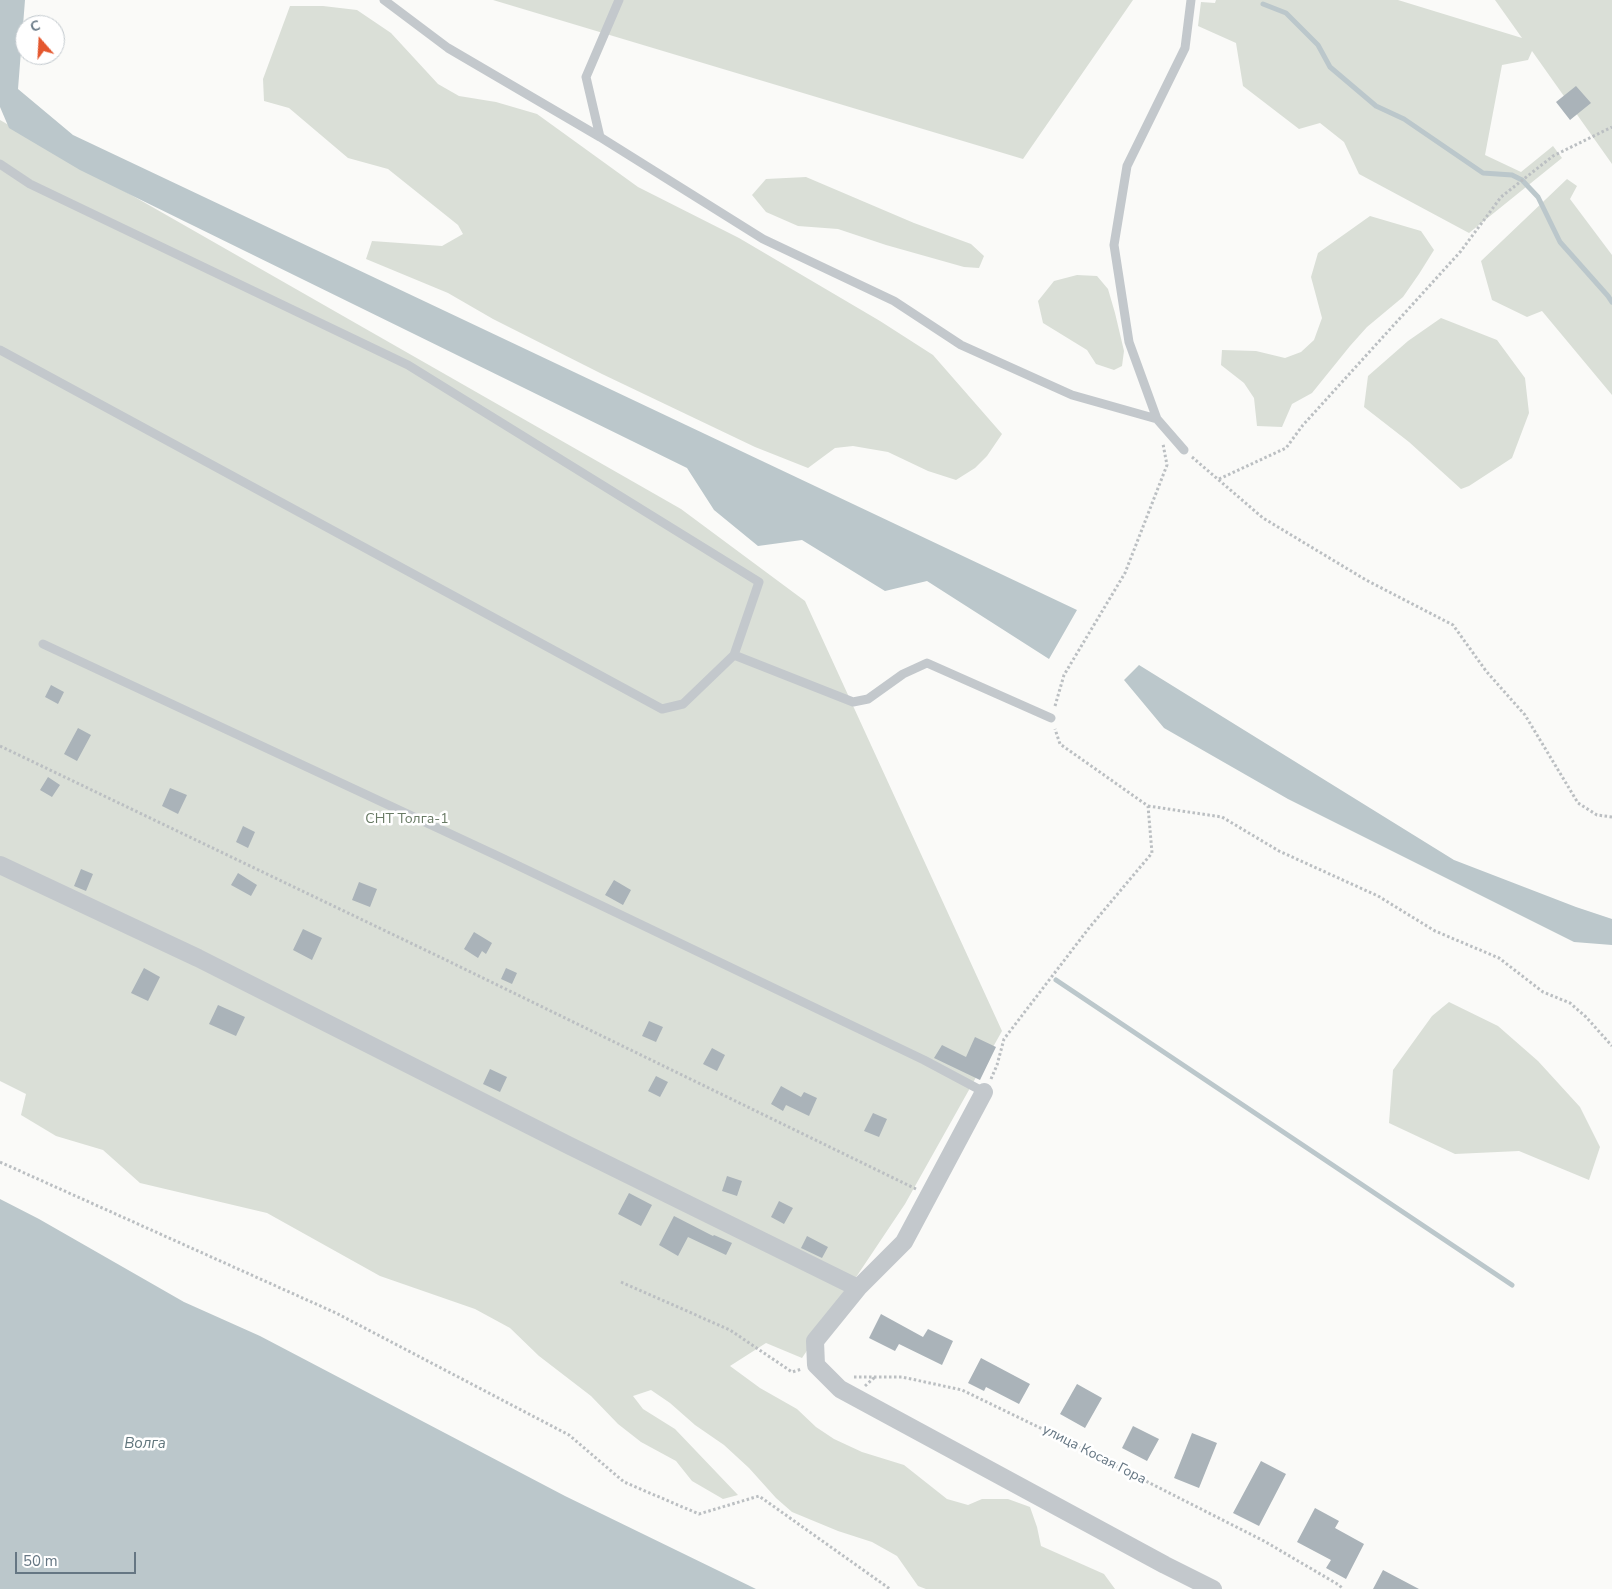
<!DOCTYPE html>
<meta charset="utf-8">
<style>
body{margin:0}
#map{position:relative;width:1612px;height:1589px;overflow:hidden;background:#fafaf8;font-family:"Nunito Sans",sans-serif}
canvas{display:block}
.north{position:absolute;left:15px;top:15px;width:50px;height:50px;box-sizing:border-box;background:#fff;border:1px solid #c1c8cd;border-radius:50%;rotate:341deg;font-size:14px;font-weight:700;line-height:20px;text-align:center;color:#657683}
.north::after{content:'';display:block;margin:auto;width:18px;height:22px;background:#e4572e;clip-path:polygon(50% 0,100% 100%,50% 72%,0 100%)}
.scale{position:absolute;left:15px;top:1552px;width:121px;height:22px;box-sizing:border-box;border:2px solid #657683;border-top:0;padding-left:6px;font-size:15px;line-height:18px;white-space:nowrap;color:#657683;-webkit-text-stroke:4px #fff;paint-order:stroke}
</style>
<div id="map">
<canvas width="1612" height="1589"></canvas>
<div class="north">С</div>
<div class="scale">50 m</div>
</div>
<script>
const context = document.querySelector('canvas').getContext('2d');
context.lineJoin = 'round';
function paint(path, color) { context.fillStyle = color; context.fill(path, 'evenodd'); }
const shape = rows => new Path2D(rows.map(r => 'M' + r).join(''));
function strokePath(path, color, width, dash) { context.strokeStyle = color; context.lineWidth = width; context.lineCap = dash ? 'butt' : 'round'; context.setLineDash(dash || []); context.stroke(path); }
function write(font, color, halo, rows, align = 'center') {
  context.font = font + ' "Nunito Sans",sans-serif'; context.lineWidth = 5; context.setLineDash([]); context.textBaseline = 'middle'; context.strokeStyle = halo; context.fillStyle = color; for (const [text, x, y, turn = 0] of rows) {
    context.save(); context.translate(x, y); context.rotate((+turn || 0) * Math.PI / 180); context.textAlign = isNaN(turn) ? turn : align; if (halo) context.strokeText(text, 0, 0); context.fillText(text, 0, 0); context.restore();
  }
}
paint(shape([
 [493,0,1133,0,1023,159],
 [1216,0,1398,0,1522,38,1495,0,1612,0,1612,164,1532,51,1528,60,1502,65,1485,155,1521,172,1553,146,1562,158,1469,233,1359,174,1344,142,1320,123,1299,129,1243,86,1236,43,1198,26,1201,2,1215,3],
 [290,6,323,6,357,10,391,33,438,84,459,96,496,102,537,114,638,187,739,238,880,321,933,355,1002,434,987,456,975,468,956,480,928,471,888,452,853,446,835,448,808,468,755,447,602,374,493,319,448,293,366,259,372,241,442,246,463,234,458,225,388,169,348,158,289,108,264,101,263,79],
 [0,120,681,509,805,601,1002,1031,905,1204,802,1358,766,1343,730,1366,760,1388,797,1409,816,1427,834,1439,862,1452,904,1465,947,1499,968,1505,982,1499,1008,1499,1030,1507,1037,1527,1041,1546,1104,1574,1115,1589,926,1589,918,1586,897,1556,872,1542,838,1531,792,1512,776,1498,749,1468,724,1445,695,1425,670,1403,651,1390,633,1396,643,1409,675,1429,738,1495,723,1499,692,1481,676,1461,641,1442,618,1424,591,1396,539,1356,510,1328,475,1309,380,1276,267,1213,140,1183,103,1150,56,1136,21,1115,26,1094,0,1081],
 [806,177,914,223,971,244,984,256,979,268,964,267,886,245,838,229,798,226,766,212,752,195,766,179],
 [1567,179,1577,186,1570,199,1612,255,1612,395,1542,311,1527,317,1492,300,1481,261],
 [1370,216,1421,231,1434,250,1419,274,1403,297,1367,327,1350,346,1312,393,1292,404,1282,427,1257,426,1254,398,1244,383,1221,365,1222,350,1256,351,1285,358,1301,352,1314,340,1322,318,1311,277,1318,253],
 [1077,275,1097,276,1108,289,1115,313,1124,351,1122,366,1114,370,1096,364,1087,350,1043,323,1038,301,1054,281],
 [1441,318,1497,340,1525,378,1529,413,1512,458,1469,486,1461,489,1409,442,1364,407,1368,376,1408,341],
 [1449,1002,1498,1026,1538,1061,1580,1107,1600,1147,1589,1180,1519,1151,1455,1154,1389,1123,1393,1070,1432,1016]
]), '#dadfd7');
paint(shape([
 [0,0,25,0,18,89,73,135,1077,610,1049,659,927,581,885,591,802,540,758,546,714,510,687,468,80,170,9,128,0,107],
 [1139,665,1454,860,1576,907,1612,919,1612,945,1574,942,1288,799,1164,728,1124,680],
 [0,1199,39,1219,184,1302,260,1336,565,1496,756,1589,0,1589]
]), '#bbc7cb');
strokePath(shape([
 [1263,4,1286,13,1318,45,1330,67,1376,106,1404,119,1483,173,1512,175,1522,180,1538,197,1560,242,1608,296,1612,302],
 [1056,980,1512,1285]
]), '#bbc7cb', 5);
paint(shape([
 [1576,86,1591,103,1570,120,1556,102],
 [51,685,64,692,58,704,45,697],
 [78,728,91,735,77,761,64,754],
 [48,777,60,785,52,797,40,790],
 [170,788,187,795,178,814,162,806],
 [243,826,255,832,248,848,236,842],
 [81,869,93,874,86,891,74,886],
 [238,873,257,885,251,896,231,885],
 [614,880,631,890,623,905,605,895],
 [359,882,377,889,370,907,352,900],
 [303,929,322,938,312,960,293,950],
 [474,932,492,943,486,954,482,951,478,958,464,949],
 [144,968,160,977,148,1001,131,993],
 [506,968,517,973,512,984,501,979],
 [218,1005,245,1017,236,1036,209,1024],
 [649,1021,663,1027,656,1042,642,1036],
 [975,1037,996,1047,980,1080,934,1058,942,1045,966,1057],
 [712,1048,725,1055,717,1071,703,1064],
 [490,1069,507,1077,500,1092,483,1084],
 [656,1076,668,1082,660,1097,648,1091],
 [781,1086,801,1097,804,1092,817,1098,809,1116,786,1105,783,1111,771,1104],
 [873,1113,887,1119,879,1137,864,1131],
 [727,1176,742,1181,737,1196,722,1191],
 [629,1193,652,1205,641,1226,618,1214],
 [779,1201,793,1208,784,1224,771,1217],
 [674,1216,713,1236,714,1235,732,1243,726,1255,688,1237,678,1256,659,1245],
 [807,1236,828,1247,822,1258,801,1248],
 [881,1314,923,1337,928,1329,953,1341,942,1365,899,1344,895,1351,869,1338],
 [981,1358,1030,1384,1019,1404,986,1387,984,1391,968,1383],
 [1077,1384,1102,1398,1085,1428,1060,1414],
 [1133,1426,1159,1439,1147,1461,1122,1448],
 [1192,1433,1217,1443,1199,1488,1174,1478],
 [1261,1461,1286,1474,1259,1526,1233,1513],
 [1315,1508,1339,1521,1335,1528,1364,1544,1346,1579,1326,1568,1331,1560,1297,1542],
 [1383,1570,1419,1589,1373,1589]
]), '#aab3b9');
strokePath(shape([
 [1192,457,1263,518,1366,580,1453,625,1486,671,1525,715,1578,803,1597,815,1612,817],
 [1219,479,1286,448,1303,425,1461,251,1501,197,1553,156,1612,127],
 [1055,706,1064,675,1125,573,1167,465,1163,444],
 [0,746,444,959,916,1189],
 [1148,806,1222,817,1279,851,1378,896,1435,931,1499,958,1543,992,1570,1003,1586,1017,1612,1046],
 [991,1079,997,1065,1004,1039,1089,928,1152,853,1148,806,1060,744,1055,729],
 [0,1162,336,1313,569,1435,624,1482,699,1514,759,1496,890,1589],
 [621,1282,730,1330,792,1372,802,1369],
 [854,1377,902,1377,962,1390,1061,1438,1264,1541,1339,1585,1343,1589],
 [865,1386,875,1377]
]), '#bbbfc2', 3, [2.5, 2.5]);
strokePath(shape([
 [384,0,448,48,600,137,763,239,894,301,961,345,1072,395,1157,419,1184,450],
 [600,137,586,77,619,0],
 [0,164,30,184,408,365,759,582,734,655,853,702,868,699,903,674,927,663,1051,718],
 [0,350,662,709,683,704,734,655],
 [1157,419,1129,342,1114,245,1127,166,1185,48,1191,0],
 [43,644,502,858,924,1060,984,1092]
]), '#c3c8cc', 9);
strokePath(shape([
 [0,865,198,958,568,1145,858,1288],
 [984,1092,904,1242,858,1288,815,1341,816,1365,840,1389,1165,1565,1213,1589]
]), '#c3c8cc', 18);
write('14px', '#687a64', '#fff', [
 ["СНТ Толга-1",407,820]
]);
write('14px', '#657683', '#fff', [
 ["улица Косая Гора",1094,1455,27]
]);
write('italic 15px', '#60757c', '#fff', [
 ["Волга",145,1444]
]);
</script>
